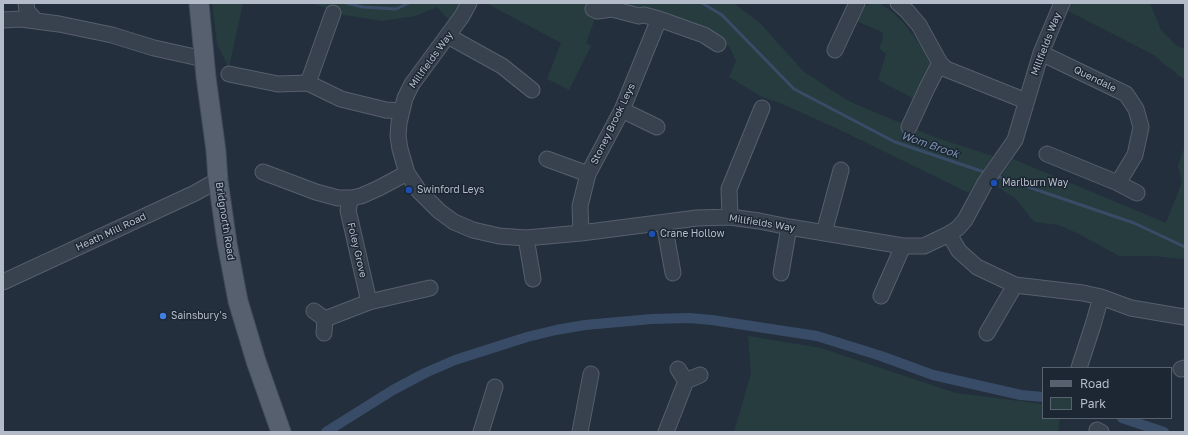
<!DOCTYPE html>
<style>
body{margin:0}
#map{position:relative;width:1188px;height:435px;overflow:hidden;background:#242f3e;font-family:"Golos Text",sans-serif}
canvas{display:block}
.frame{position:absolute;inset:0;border:4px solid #b4bcc9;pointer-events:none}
.legend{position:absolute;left:1042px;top:367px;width:130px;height:52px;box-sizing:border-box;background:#1d2633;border:1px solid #59626f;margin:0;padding:5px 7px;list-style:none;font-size:12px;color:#b4bcc9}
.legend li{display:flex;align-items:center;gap:8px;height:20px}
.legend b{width:20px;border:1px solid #59626f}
</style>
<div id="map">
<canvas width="1188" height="435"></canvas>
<div class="frame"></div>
<ul class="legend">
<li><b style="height:5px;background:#56606e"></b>Road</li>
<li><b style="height:11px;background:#263c3f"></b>Park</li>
</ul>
</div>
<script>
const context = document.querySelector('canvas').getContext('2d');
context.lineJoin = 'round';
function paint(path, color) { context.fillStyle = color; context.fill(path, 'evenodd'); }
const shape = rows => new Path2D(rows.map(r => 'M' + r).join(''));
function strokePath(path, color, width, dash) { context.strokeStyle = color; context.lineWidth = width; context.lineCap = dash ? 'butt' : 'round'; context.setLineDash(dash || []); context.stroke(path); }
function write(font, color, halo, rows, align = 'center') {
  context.font = font + ' "Golos Text",sans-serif'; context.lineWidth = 3; context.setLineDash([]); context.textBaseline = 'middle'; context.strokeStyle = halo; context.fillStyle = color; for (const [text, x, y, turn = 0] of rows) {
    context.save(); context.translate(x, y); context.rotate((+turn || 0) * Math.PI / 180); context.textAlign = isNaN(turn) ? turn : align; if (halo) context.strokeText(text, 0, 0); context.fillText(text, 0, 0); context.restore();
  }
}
paint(shape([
 [212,3,243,3,229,68,217,44],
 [312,3,462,3,450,21,437,7,415,16,382,21,344,15],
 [486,3,734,3,761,24,803,71,842,97,853,103,934,137,993,156,969,193,838,129,780,103,762,97,729,77,736,61,729,46,683,22,641,8,612,4,592,8,595,19,586,43,591,46,569,90,547,79,561,43],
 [874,3,879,3,891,11,903,22,935,65,916,100,878,80,886,54,879,48,883,39,882,32,856,21,861,7],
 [1069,3,1150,3,1161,30,1177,46,1185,49,1185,79,1177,75,1174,71,1165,65,1154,55,1066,10],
 [1185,146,1185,259,1153,256,1119,256,1079,234,1059,225,1034,222,1016,199,995,185,1013,159,1166,223,1182,182,1178,166],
 [748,336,821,348,956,393,1043,404,1043,418,1060,418,1058,432,734,432,751,373]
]), '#263c3f');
strokePath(shape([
 [346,3,363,7,396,9,409,3],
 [702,3,722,15,794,89,895,142,987,173],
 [996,176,1134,223,1185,247]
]), '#394c67', 3);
strokePath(shape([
 [1122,418,1164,432],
 [326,432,393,390,425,373,455,360,527,337,556,330,585,325,652,319,689,318,712,320,817,336,881,356,933,375,1021,395,1043,397]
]), '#394c67', 10);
const minor = shape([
 [26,3,27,11,36,21],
 [469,3,462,16,412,84,405,98,399,123,398,136,400,149,407,173,419,191,439,211,454,222,473,230,499,236,526,238,581,233,697,218,730,217,759,221,789,227,903,246,924,246,949,234,958,228,965,220,985,183,1015,140,1041,53,1062,3],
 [898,3,907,11,919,25,940,63,946,69,1026,101],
 [593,9,597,11,612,9,639,16,644,15,659,19,704,35,718,44],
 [3,20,21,19,59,24,112,35,154,48,204,59],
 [448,36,502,66,532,90],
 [835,50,857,3],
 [1041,53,1126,94,1136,109,1141,127,1135,155,1118,183],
 [229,74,278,84,308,83,341,99,386,110,401,111],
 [308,83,333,13],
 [622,110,657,127],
 [909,127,927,88,940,63],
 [1047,154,1118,183,1137,193],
 [547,159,588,174],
 [263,172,316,192,338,198,351,198,361,196,379,188,407,173],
 [351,198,348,210,369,302],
 [730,217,729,189,762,108],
 [664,223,673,273],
 [581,233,580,206,588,174,622,110,659,19],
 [824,233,841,170],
 [949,234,959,251,977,267,1015,285,1083,293,1101,297,1131,308,1184,317,1185,316],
 [526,238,533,279],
 [781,273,789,227],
 [3,282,195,193,218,180],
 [881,296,903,246],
 [314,311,325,319,324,333],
 [325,319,369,302,430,288],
 [987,333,1015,285],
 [1079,368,1093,325,1101,297],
 [678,369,686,381,700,375],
 [1181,369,1185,368],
 [1097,430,1101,432],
 [481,432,495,387],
 [580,432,591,374],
 [666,432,686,381]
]);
const major = shape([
 [199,3,206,77,216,151,218,180,227,243,238,301,256,361,281,432]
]);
strokePath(minor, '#565f6c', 17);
strokePath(major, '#414a57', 21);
strokePath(minor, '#38414e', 15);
strokePath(major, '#56606e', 19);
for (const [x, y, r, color] of [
 [994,183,4,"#1a4fb4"],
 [409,190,4,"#1a4fb4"],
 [652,234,4,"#1a4fb4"],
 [163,316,4,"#3f7fe0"]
]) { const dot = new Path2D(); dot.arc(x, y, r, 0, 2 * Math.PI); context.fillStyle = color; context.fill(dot); strokePath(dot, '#1d2633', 1.5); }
write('10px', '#b4bcc9', '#1d2633', [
 ["Millfields Way",1046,44,-69],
 ["Millfields Way",431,60,-54],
 ["Quendale",1095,79,26],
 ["Stoney Brook Leys",613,124,-64],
 ["Bridgnorth Road",225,221,81],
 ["Millfields Way",762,223,9],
 ["Heath Mill Road",111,232,-25],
 ["Foley Grove",357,250,77]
]);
write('10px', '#b4bcc9', '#1d2633', [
 ["Marlburn Way",1002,183],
 ["Swinford Leys",417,190],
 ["Crane Hollow",660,234],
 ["Sainsbury's",171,316]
], 'left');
write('italic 11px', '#7c92b1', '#1d2633', [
 ["Wom Brook",930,145,19]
]);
</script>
